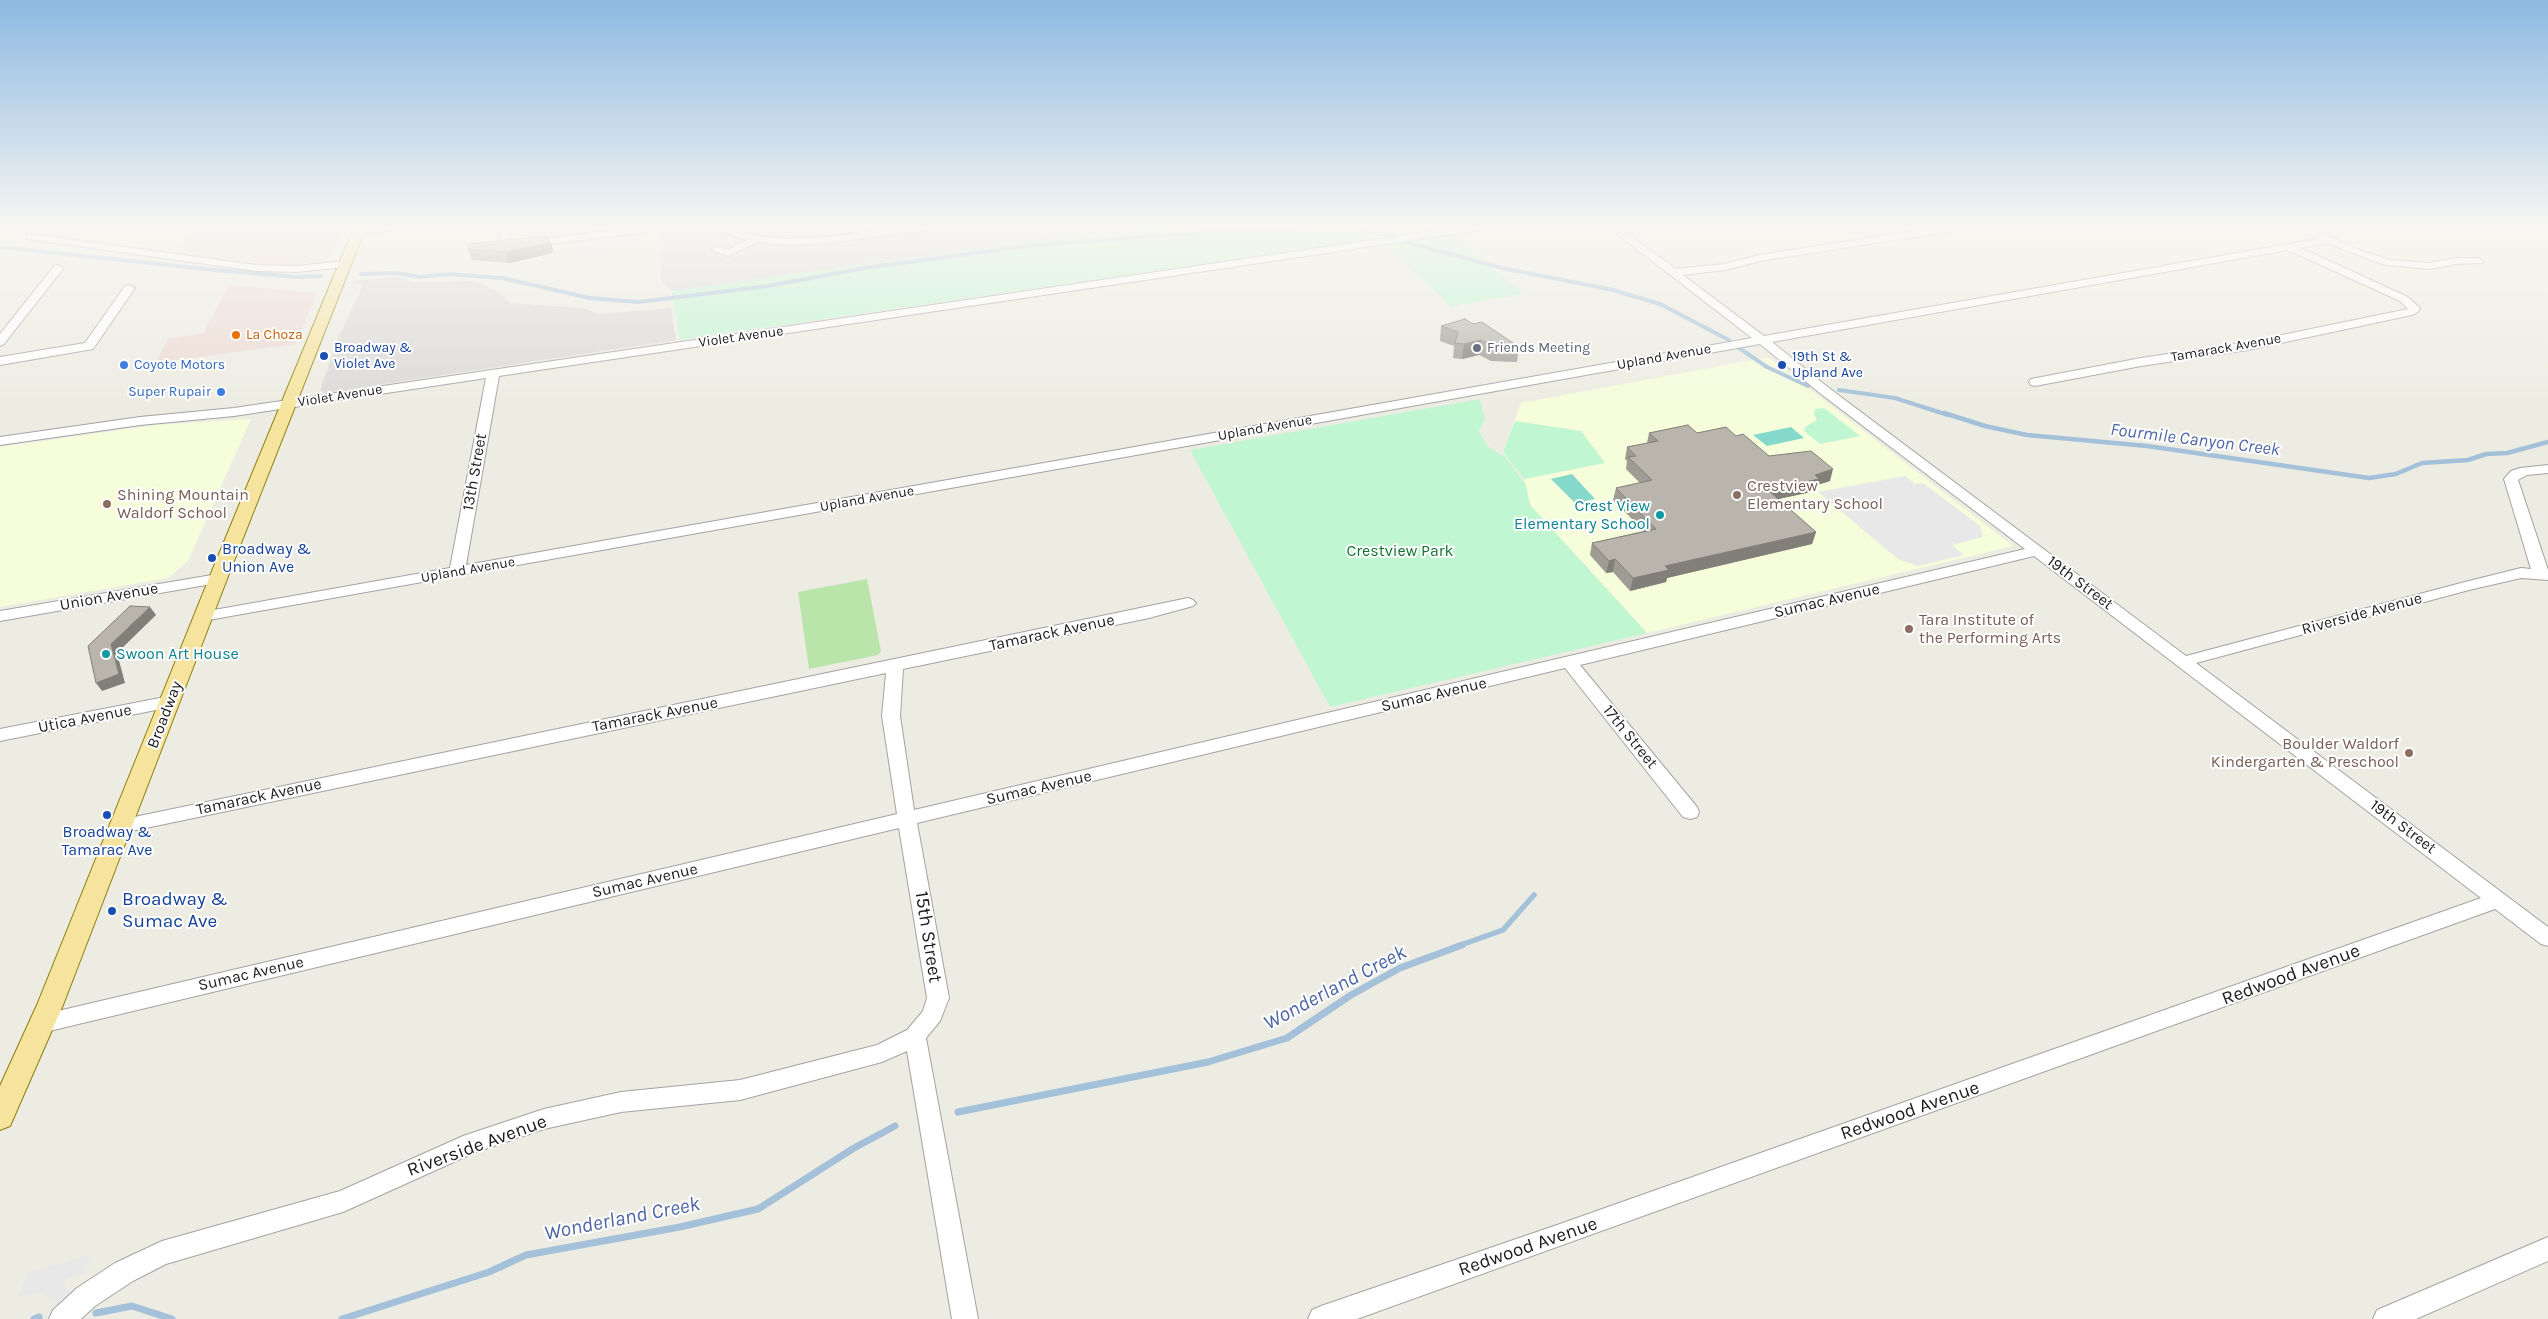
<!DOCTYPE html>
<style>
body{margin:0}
canvas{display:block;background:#edece2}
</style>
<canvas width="2548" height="1319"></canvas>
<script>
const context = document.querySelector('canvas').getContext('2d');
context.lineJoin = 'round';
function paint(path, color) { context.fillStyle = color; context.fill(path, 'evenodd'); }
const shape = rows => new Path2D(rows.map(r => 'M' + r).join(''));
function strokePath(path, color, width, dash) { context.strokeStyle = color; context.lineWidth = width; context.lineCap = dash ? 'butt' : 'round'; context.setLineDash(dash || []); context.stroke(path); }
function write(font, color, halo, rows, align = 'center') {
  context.font = font + ' Karla,sans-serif'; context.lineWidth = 4; context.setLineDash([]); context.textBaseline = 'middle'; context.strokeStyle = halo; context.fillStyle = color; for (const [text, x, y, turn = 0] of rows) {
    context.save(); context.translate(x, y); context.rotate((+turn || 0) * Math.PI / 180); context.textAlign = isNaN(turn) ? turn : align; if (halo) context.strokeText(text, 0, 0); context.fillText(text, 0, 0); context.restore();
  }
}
paint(shape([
 [659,227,1159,227,1124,229,672,291,661,280],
 [399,277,413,282,474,281,500,292,509,303,583,308,600,314,671,308,676,340,325,393,320,390,338,339,363,285,351,283,356,280]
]), '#dad9d9');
paint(shape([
 [192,227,342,227,327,263,242,264,176,254],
 [229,285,317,293,295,344,155,363,169,338,203,334]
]), '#edd9d2');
paint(shape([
 [1768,357,2013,546,1647,633,1530,505,1524,479,1503,452,1521,403],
 [251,419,188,561,168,578,0,607,0,447,156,425]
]), '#f5fddb');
paint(shape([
 [867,579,881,651,878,655,809,669,798,592]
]), '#bae5aa');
paint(shape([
 [1159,227,1443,227,1524,294,1451,306,1378,238,680,340,672,291,1124,229],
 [1480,399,1485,419,1479,431,1487,446,1506,458,1526,485,1530,505,1647,633,1330,707,1190,450],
 [1824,408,1860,436,1820,444,1804,431,1805,427,1817,420,1814,414,1815,409],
 [1515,421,1581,431,1605,463,1524,479,1503,452]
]), '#c0f6d1');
paint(shape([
 [1791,427,1804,438,1767,446,1753,435],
 [1572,474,1595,499,1575,503,1551,479]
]), '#84d9cb');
paint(shape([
 [628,228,627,233,632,235,634,243,587,258,579,252,578,241,530,241],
 [1905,476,1915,484,1923,483,1980,526,1983,537,1952,545,1964,555,1918,566,1898,559,1818,492],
 [90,1255,84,1273,66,1279,65,1287,83,1300,69,1312,40,1293,18,1297,27,1272]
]), '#e8e8e8');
strokePath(shape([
 [1360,227,1372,233,1394,235],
 [1406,242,1502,268,1613,290,1660,304,1729,340],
 [0,247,215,270,297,277,321,276],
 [361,274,397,273,419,277,448,274,502,278,590,298,639,302,768,286,865,268,1027,246,1204,232,1280,232,1303,227],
 [1739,348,1767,367,1808,386],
 [1839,390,1895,398,1948,415]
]), '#a4c1d9', 4);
strokePath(shape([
 [1944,413,1985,426,2027,435,2147,446,2369,478,2396,474,2422,463,2468,460,2486,454,2507,453,2548,442]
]), '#a4c1d9', 4.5);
strokePath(shape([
 [1458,946,1503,930,1534,895]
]), '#a4c1d9', 5.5);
strokePath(shape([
 [958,1112,1208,1062,1287,1038,1351,995,1400,968,1462,945],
 [96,1313,132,1306,172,1319],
 [34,1319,39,1317],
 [342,1319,489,1272,526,1255,680,1227,758,1209,854,1148,895,1126]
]), '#a4c1d9', 7);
const minor = shape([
 [368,227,401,227,396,230,358,234,353,231,368,227],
 [502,227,512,227,509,241,513,243,640,227,651,227,652,229,647,232,512,249,499,243,502,227],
 [719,227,732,227,757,236,787,239,827,237,906,227,934,227,929,230,827,243,787,245,758,242,728,256,711,250,716,247,727,250,747,240,734,236,719,227],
 [1461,227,1486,227,1481,230,499,376,466,565,1752,338,1608,227,1619,227,1676,269,1725,264,1759,255,1940,227,1964,227,1959,230,1760,261,1725,270,1683,275,1764,336,2317,239,2294,227,2307,227,2362,251,2390,260,2430,263,2456,258,2478,258,2483,261,2482,263,2456,264,2430,269,2385,265,2327,243,2301,248,2408,297,2420,308,2418,312,2412,315,2248,350,2141,366,2035,386,2031,385,2029,382,2031,379,2141,358,2248,342,2408,309,2400,301,2288,250,1772,342,1829,388,2186,656,2461,583,2521,568,2531,569,2504,479,2511,471,2520,468,2548,465,2548,473,2527,475,2518,480,2548,570,2548,580,2521,578,2469,590,2196,663,2548,927,2548,946,2541,944,2495,909,1357,1319,1308,1319,1312,1310,1321,1306,1557,1225,2481,898,2034,556,1580,665,1697,807,1699,812,1697,817,1690,819,1683,817,1565,668,917,823,949,998,940,1021,926,1038,978,1319,952,1319,907,1051,882,1062,740,1100,621,1112,544,1129,476,1152,343,1212,166,1264,133,1281,95,1306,81,1319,49,1319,53,1310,77,1288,115,1263,162,1241,340,1191,463,1136,544,1109,621,1092,740,1080,877,1045,907,1030,923,1011,927,998,899,828,41,1033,33,1030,30,1024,33,1018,41,1015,897,814,882,716,886,673,122,833,115,831,113,826,115,821,1188,598,1193,600,1196,603,1193,606,1149,618,903,669,900,716,914,810,2025,549,1821,394,1760,344,203,621,195,616,197,613,450,568,486,378,234,416,140,425,0,445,0,437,140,417,234,408,1461,227],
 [31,234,256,265,296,266,345,261,350,264,345,267,296,272,256,271,27,239,27,235,31,234],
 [58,265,63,268,62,270,4,344,0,346,0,334,54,266,58,265],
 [129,285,135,288,93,349,0,365,0,357,85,343,125,286,129,285],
 [218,574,223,576,226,579,223,582,0,621,0,611,218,574],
 [170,696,176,698,178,702,176,706,0,741,0,729,170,696],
 [2548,1237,2548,1261,2416,1319,2373,1319,2377,1310,2548,1237]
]);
const major = shape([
 [354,227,366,227,232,566,63,1005,10,1126,0,1130,0,1086,37,1005,214,566,354,227]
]);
strokePath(minor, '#a3a3a3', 2);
strokePath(major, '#8c7e08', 2);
paint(minor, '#fff');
paint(major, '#f6e49e');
paint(shape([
 [552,246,553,253,509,263,472,260,468,250],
 [1441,326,1519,347,1517,362,1491,361,1479,355,1462,359,1453,358,1454,346,1440,341],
 [1649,433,1697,433,1736,436,1769,456,1830,481,1817,485,1816,491,1778,499,1816,532,1812,544,1667,578,1666,582,1630,591,1613,572,1606,573,1590,555,1592,543,1644,531,1613,500,1616,488,1640,483,1626,469,1627,461,1625,459,1627,447,1647,443]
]), '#9f9c94');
paint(shape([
 [548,236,552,246,553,253,509,263,505,252],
 [1481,340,1479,355,1462,359,1464,344],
 [1833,469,1830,481,1817,485,1816,491,1764,502,1768,490],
 [1816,532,1812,544,1667,578,1666,582,1630,591,1633,578,1665,566],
 [1615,559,1613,572,1606,573,1609,561],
 [150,607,156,615,117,653,125,683,102,691,96,683,111,644]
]), '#827f78');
const building = shape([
 [548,236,549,243,505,252,468,250,468,244,548,236],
 [1465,319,1473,324,1482,322,1519,347,1493,346,1481,340,1464,344,1455,343,1458,332,1441,326,1465,319],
 [1688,425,1697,433,1726,427,1736,436,1743,434,1769,456,1811,451,1833,469,1815,475,1819,479,1768,490,1816,532,1665,566,1669,570,1633,578,1615,559,1609,561,1592,543,1656,529,1616,488,1652,480,1628,457,1636,456,1627,447,1658,441,1649,433,1688,425],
 [130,606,150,607,111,644,119,674,96,683,88,646,130,606]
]);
paint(building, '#b9b5ac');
strokePath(building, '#827f78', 1);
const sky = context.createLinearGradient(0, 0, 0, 412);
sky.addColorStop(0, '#8db9e2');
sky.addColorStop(0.55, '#f7f6f2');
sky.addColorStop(1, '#f7f6f200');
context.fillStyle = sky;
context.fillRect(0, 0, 2548, 412);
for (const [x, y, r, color] of [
 [236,335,5,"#e8710a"],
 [1477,348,5,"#6b7280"],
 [324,356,5,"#1a4fb4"],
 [124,365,5,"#3f7fe0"],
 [1782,365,5,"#1a4fb4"],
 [221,392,5,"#3f7fe0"],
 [1737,495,5,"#8d6e63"],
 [107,504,5,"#8d6e63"],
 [1660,515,5,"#0f9aa8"],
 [212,558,5,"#1a4fb4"],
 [1909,629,5,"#8d6e63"],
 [106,654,5,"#0f9aa8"],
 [2409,753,5,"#8d6e63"],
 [107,815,5,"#1a4fb4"],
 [112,911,5,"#1a4fb4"]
]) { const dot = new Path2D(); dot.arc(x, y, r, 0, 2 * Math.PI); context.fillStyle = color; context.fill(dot); strokePath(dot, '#fff', 2); }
write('14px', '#c56008', '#fff', [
 ["La Choza",246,335]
], 'left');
write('14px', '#1c1c1c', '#fff', [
 ["Violet Avenue",741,337,-8],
 ["Tamarack Avenue",2226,348,-10],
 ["Upland Avenue",1664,357,-10],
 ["Violet Avenue",340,396,-9],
 ["Upland Avenue",1265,428,-10],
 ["Upland Avenue",867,499,-10],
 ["Upland Avenue",468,570,-10]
]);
write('14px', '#164399', '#fff', [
 ["Broadway &",334,348],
 ["Violet Ave",334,364],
 ["19th St &",1792,357],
 ["Upland Ave",1792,373]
], 'left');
write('14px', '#5b616d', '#fff', [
 ["Friends Meeting",1487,348]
], 'left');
write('14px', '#366cbe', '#fff', [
 ["Coyote Motors",134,365],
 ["Super Rupair",211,392,"right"]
], 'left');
write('16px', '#1c1c1c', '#fff', [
 ["13th Street",475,472,-80],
 ["19th Street",2080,583,37],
 ["Union Avenue",109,597,-10],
 ["Sumac Avenue",1827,601,-13],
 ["Riverside Avenue",2362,614,-15],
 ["Tamarack Avenue",1052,633,-12],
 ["Sumac Avenue",1434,695,-13],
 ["Broadway",165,715,-69],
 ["Tamarack Avenue",655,715,-11],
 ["Utica Avenue",85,719,-11],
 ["17th Street",1630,737,51],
 ["Sumac Avenue",1039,788,-13],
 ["Tamarack Avenue",259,797,-12],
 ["19th Street",2403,827,37],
 ["Sumac Avenue",645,881,-13],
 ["Sumac Avenue",251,974,-13]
]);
write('16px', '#785e54', '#fff', [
 ["Crestview",1747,486],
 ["Elementary School",1747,504],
 ["Shining Mountain",117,495],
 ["Waldorf School",117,513],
 ["Tara Institute of",1919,620],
 ["the Performing Arts",1919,638],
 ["Boulder Waldorf",2399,744,"right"],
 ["Kindergarten & Preschool",2399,762,"right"]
], 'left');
write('16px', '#0d838f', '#fff', [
 ["Crest View",1650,506],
 ["Elementary School",1650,524],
 ["Swoon Art House",116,654,"left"]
], 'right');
write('16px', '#164399', '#fff', [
 ["Broadway &",222,549],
 ["Union Ave",222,567],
 ["Broadway &",107,832,"center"],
 ["Tamarac Ave",107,850,"center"]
], 'left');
write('16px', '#11732f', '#fff', [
 ["Crestview Park",1400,551]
]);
write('italic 18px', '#4e66a6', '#fff', [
 ["Fourmile Canyon Creek",2195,440,7]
]);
write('19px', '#164399', '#fff', [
 ["Broadway &",122,900],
 ["Sumac Ave",122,922]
], 'left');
write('19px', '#1c1c1c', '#fff', [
 ["15th Street",928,937,81],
 ["Redwood Avenue",2291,975,-20],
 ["Redwood Avenue",1910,1111,-19],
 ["Riverside Avenue",477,1146,-20],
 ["Redwood Avenue",1528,1247,-19]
]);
write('italic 21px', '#4e66a6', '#fff', [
 ["Wonderland Creek",1335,988,-28],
 ["Wonderland Creek",622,1219,-11]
]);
</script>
